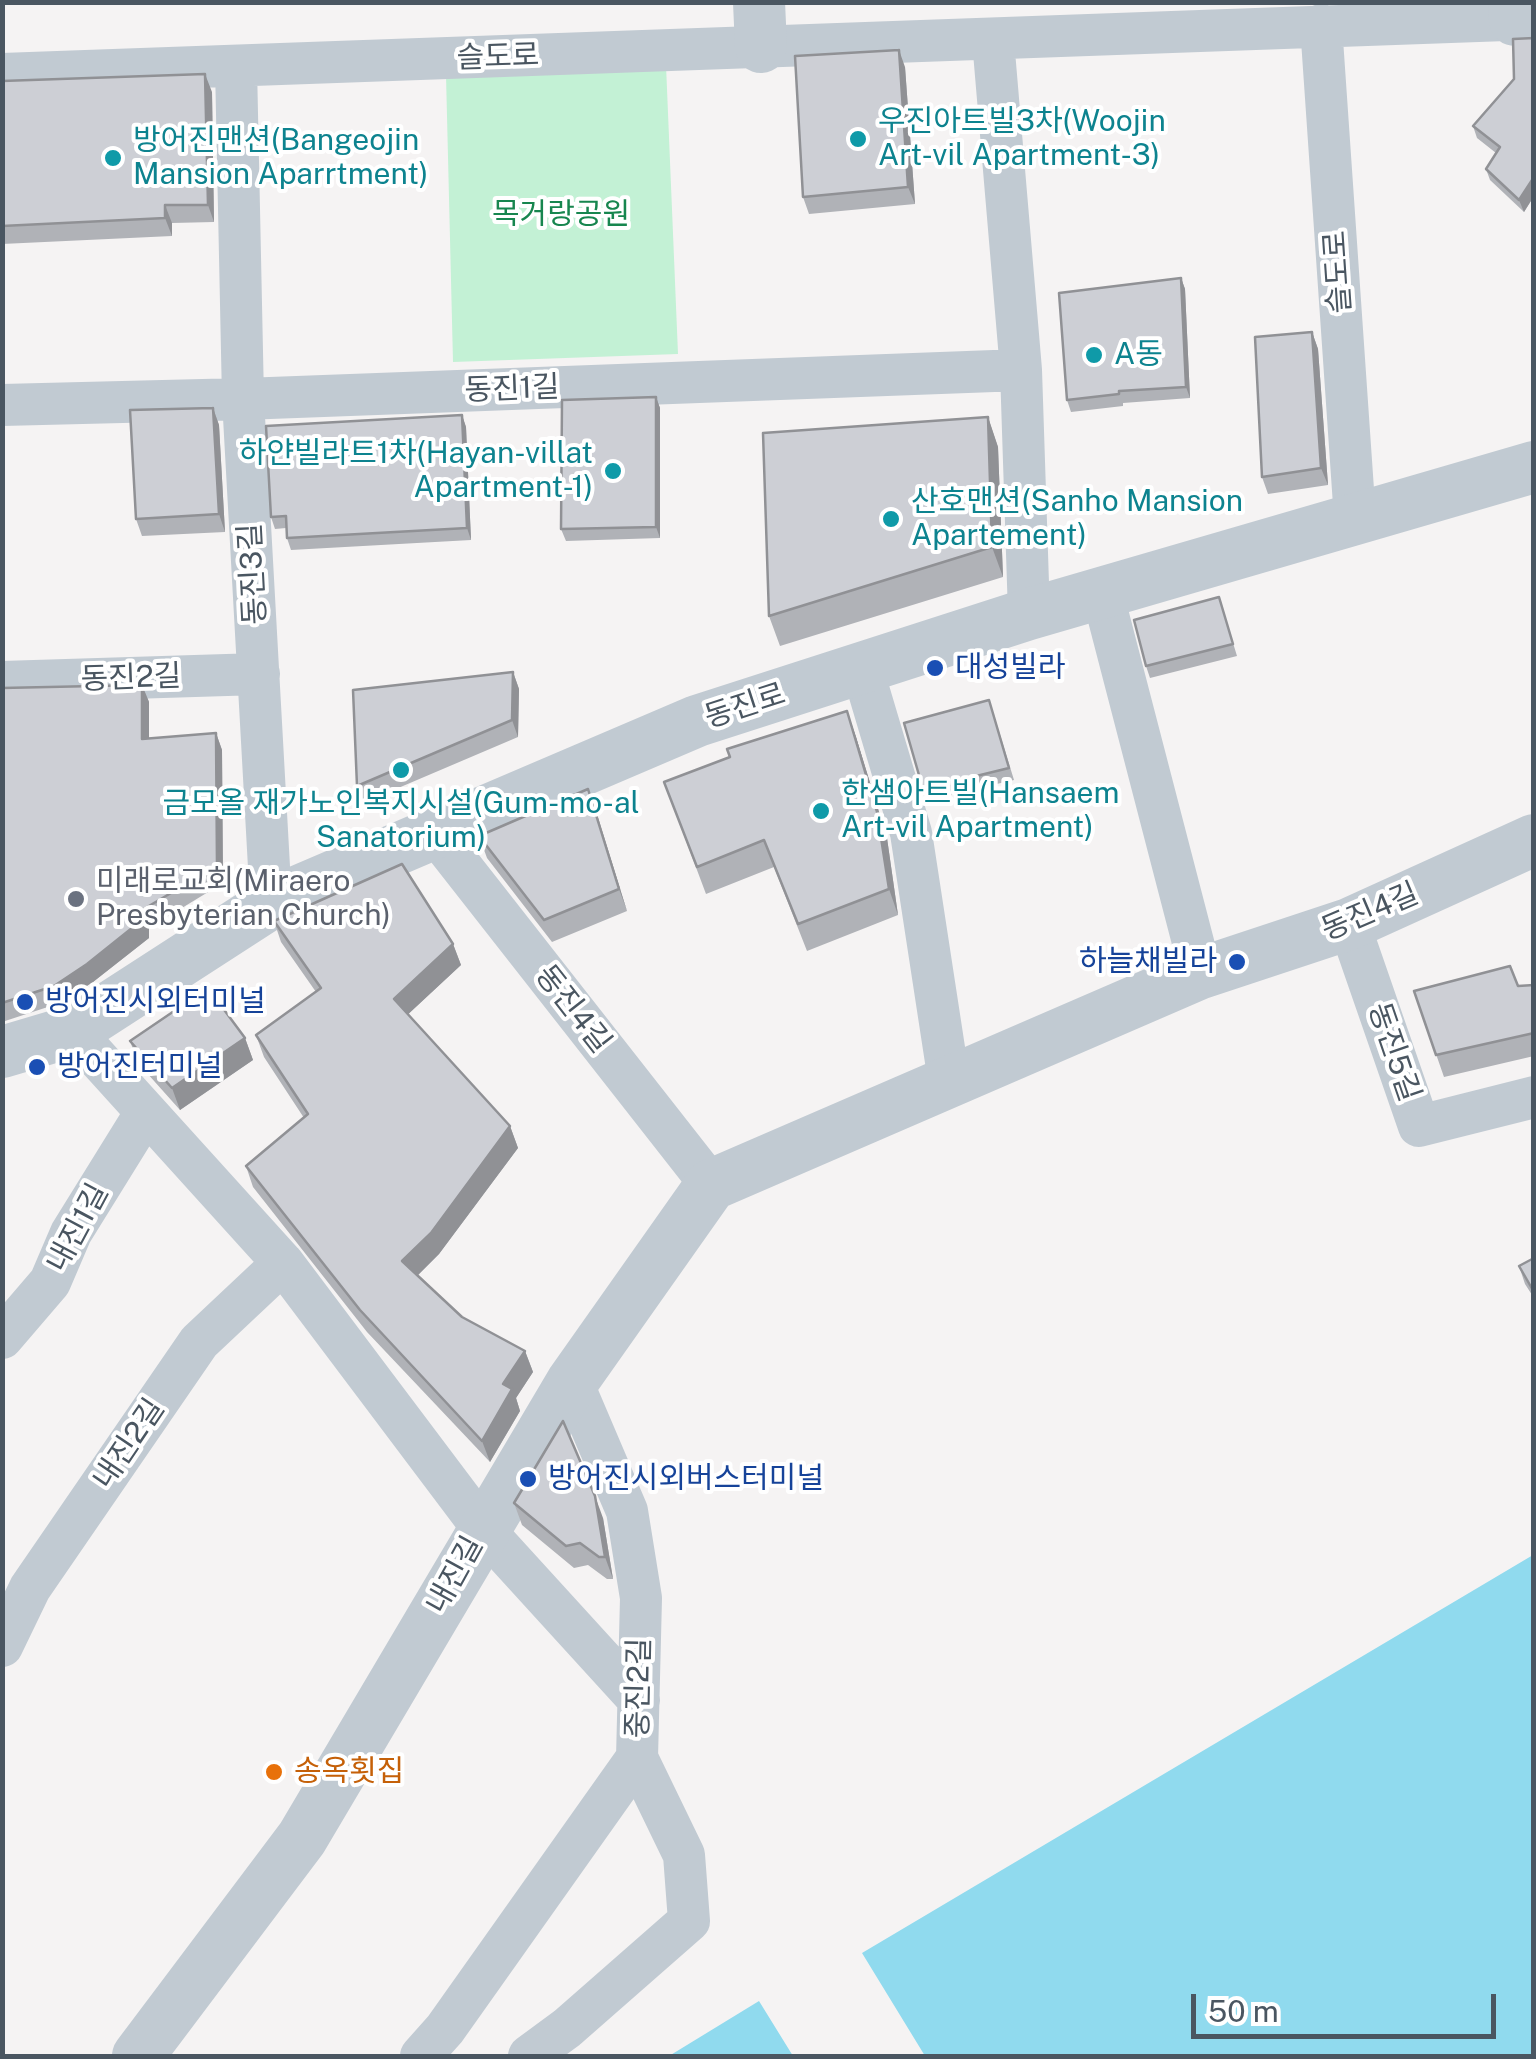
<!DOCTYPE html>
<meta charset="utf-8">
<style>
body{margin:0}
#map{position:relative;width:1536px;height:2059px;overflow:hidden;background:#f5f3f3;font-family:"Public Sans",sans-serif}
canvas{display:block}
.frame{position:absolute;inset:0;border:5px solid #4a5661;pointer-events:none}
.scale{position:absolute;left:1191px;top:1994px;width:305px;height:45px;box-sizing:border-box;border:5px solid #4a5661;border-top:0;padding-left:12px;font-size:30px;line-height:35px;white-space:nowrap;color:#4a5661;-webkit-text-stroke:8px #fff;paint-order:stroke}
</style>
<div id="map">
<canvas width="1536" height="2059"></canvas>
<div class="frame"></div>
<div class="scale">50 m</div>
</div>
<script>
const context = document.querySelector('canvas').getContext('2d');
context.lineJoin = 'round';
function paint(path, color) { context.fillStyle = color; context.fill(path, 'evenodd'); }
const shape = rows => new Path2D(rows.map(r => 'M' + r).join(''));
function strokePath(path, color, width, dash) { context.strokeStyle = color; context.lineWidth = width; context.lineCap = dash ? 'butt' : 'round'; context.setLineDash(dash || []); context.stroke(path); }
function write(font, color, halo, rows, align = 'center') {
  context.font = font + ' "Public Sans","Noto Sans KR",sans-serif'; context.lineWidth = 8; context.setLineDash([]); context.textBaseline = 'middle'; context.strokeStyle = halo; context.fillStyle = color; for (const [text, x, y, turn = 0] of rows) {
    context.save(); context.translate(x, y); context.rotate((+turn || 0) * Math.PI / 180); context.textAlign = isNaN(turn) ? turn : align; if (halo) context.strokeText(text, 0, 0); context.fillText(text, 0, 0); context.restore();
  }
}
paint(shape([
 [666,65,678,354,453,362,446,75]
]), '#c3f1d5');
paint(shape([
 [1533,1555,1533,2056,925,2056,862,1953],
 [759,2001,793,2056,669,2056]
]), '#90daee');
strokePath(shape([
 [1321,25,1355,519],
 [993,40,1021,370,1029,614],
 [236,66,243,399,271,903],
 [2,74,1534,19],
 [2,405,243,399,1021,370],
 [1102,592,1201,973],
 [862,668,911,833,949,1081],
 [2,682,259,674],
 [435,833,711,1185],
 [1349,924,1419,1126,1534,1097],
 [73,1031,283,1263,484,1530,639,1700],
 [2,1338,50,1282,71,1233,146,1112],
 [2,1646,30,1588,199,1342,283,1263],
 [421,2056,445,2029,637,1758,641,1598,627,1511,572,1382],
 [529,2056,567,2028,689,1921,684,1855,637,1758]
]), '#c1cad2', 42);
strokePath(shape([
 [759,2,761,47],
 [1514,2,1515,20],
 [2,1052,73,1031,271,903,697,721,1029,614,1534,467],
 [138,2056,302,1838,572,1382,711,1185,1201,973,1349,924,1534,840]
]), '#c1cad2', 52);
paint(shape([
 [1534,38,1534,196,1524,212,1490,180,1486,169,1496,153,1477,138,1473,126,1514,79],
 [905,67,915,204,809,214,803,197],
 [2,81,212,92,214,222,172,223,172,236,2,244],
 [1181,278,1185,289,1190,398,1123,403,1123,406,1071,412,1067,400],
 [1312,332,1318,349,1328,485,1268,494,1262,477],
 [656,397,660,408,660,538,566,541,561,529],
 [213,408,219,425,225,532,142,536,136,519],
 [462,415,466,427,471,540,291,550,287,538,286,528,275,529,271,517],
 [988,417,998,447,1003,577,780,646,769,616],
 [1219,597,1237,656,1150,678,1146,666],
 [513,672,519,689,518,737,363,803,357,786],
 [142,685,149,702,149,738,216,733,222,750,223,883,149,928,149,938,93,982,60,1003,2,1022,2,688],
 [847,711,856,737,887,838,898,915,807,951,774,867,706,894,664,782],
 [993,712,1014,780,927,800,923,789],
 [588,789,627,911,552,942,487,858,479,836],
 [274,921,453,944,461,965,408,1014,510,1126,518,1148,439,1254,418,1275,462,1317,525,1351,533,1372,516,1398,520,1411,490,1462,367,1332,253,1187,246,1166,304,1118,264,1057,256,1035,316,992,281,942],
 [1534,985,1534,1056,1444,1077,1414,991],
 [245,1038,253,1060,180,1110,138,1063,130,1041],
 [1534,1258,1534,1298,1525,1284,1519,1266],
 [514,1503,603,1518,613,1579,607,1579,588,1565,574,1568,522,1525]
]), '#b0b2b7');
paint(shape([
 [899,50,905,67,915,204,908,187],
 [205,74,212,92,214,222,208,205],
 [1534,177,1534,196,1524,212,1519,200],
 [165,205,172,223,172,236,165,218],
 [1181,278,1185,289,1190,398,1186,387],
 [1312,332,1318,349,1328,485,1321,468],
 [656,397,660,408,660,538,656,527],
 [213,408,219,425,225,532,219,514],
 [462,415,466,427,471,540,467,528],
 [988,417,998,447,1003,577,992,547],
 [513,672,519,689,518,737,512,720],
 [142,685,149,702,149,757,142,739],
 [847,711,856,737,887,838,898,915,889,889],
 [216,733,222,750,223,883,217,866],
 [588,789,596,811,627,911,619,889],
 [142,910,149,928,149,938,93,982,60,1003,54,986],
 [453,944,461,965,402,1020,394,999],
 [245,1038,253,1060,180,1110,172,1088],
 [510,1126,518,1148,439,1254,410,1283,402,1261],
 [525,1351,533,1372,516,1398,520,1411,490,1462,482,1441,503,1384],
 [595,1496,603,1518,613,1579,605,1557]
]), '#909195');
const building = shape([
 [1534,38,1534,177,1519,200,1486,169,1500,147,1473,126,1514,79,1513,39,1534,38],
 [899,50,908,187,803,197,795,56,899,50],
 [205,74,208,205,165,205,165,218,2,226,2,81,205,74],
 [1181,278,1186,387,1119,391,1119,394,1067,400,1059,293,1181,278],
 [1312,332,1321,468,1262,477,1255,337,1312,332],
 [656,397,656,527,561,529,562,400,656,397],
 [213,408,219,514,136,519,130,410,213,408],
 [462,415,467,528,287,538,286,516,271,517,266,426,462,415],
 [988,417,992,547,769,616,763,433,988,417],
 [1219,597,1233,644,1146,666,1134,620,1219,597],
 [513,672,512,720,357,786,353,690,513,672],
 [142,685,142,739,216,733,217,866,142,910,142,920,87,964,54,986,2,1003,2,688,142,685],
 [989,700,1009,768,923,789,904,723,989,700],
 [847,711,877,812,889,889,798,924,764,840,697,867,664,782,730,757,727,749,847,711],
 [588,789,619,889,544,920,479,836,588,789],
 [402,864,453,944,394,999,510,1126,431,1233,402,1261,462,1317,525,1351,503,1384,512,1389,482,1441,360,1310,246,1166,308,1114,256,1035,321,988,274,921,402,864],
 [1510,966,1518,986,1534,985,1534,1033,1436,1055,1414,991,1510,966],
 [208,988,245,1038,172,1088,130,1041,208,988],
 [1534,1258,1534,1292,1519,1266,1534,1258],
 [563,1421,595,1496,605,1557,599,1557,580,1543,566,1546,514,1503,563,1421]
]);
paint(building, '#cdcfd5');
strokePath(building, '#909195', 2.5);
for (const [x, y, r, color] of [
 [858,139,10,"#0f9aa8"],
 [113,158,10,"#0f9aa8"],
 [1094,355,10,"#0f9aa8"],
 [613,471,10,"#0f9aa8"],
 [891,519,10,"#0f9aa8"],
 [935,668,10,"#1a4fb4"],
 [401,770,10,"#0f9aa8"],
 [821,811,10,"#0f9aa8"],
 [76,899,10,"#6b7280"],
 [1237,962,10,"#1a4fb4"],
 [25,1002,10,"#1a4fb4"],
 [37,1067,10,"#1a4fb4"],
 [528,1479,10,"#1a4fb4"],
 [274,1772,10,"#e8710a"]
]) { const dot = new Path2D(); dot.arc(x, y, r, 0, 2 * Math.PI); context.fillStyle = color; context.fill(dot); strokePath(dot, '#fff', 4); }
write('30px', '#4a5661', '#fff', [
 ["슬도로",498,57,-2],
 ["슬도로",1338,272,-94],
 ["동진1길",512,389,-2],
 ["동진3길",253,574,-93],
 ["동진2길",131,678,-2],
 ["동진로",745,706,-18],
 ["동진4길",1370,912,-23],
 ["동진4길",573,1009,52],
 ["동진5길",1394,1052,71],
 ["내진1길",78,1228,-62],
 ["내진2길",129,1444,-56],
 ["내진길",455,1575,-61],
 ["중진2길",639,1688,-89]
]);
write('30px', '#0d838f', '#fff', [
 ["우진아트빌3차(Woojin",878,122],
 ["Art-vil Apartment-3)",878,156],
 ["방어진맨션(Bangeojin",133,141],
 ["Mansion Aparrtment)",133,175],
 ["A동",1114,355],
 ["하얀빌라트1차(Hayan-villat",593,454,"right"],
 ["Apartment-1)",593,488,"right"],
 ["산호맨션(Sanho Mansion",911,502],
 ["Apartement)",911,536],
 ["한샘아트빌(Hansaem",841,794],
 ["Art-vil Apartment)",841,828],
 ["금모올 재가노인복지시설(Gum-mo-al",401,804,"center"],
 ["Sanatorium)",401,838,"center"]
], 'left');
write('30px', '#17864f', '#fff', [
 ["목거랑공원",561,215]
]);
write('30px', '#164399', '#fff', [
 ["대성빌라",955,668],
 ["하늘채빌라",1217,962,"right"],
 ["방어진시외터미널",45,1002],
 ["방어진터미널",57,1067],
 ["방어진시외버스터미널",548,1479]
], 'left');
write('30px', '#5b616d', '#fff', [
 ["미래로교회(Miraero",96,882],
 ["Presbyterian Church)",96,916]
], 'left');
write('30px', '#c56008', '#fff', [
 ["송옥횟집",294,1772]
], 'left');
</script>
